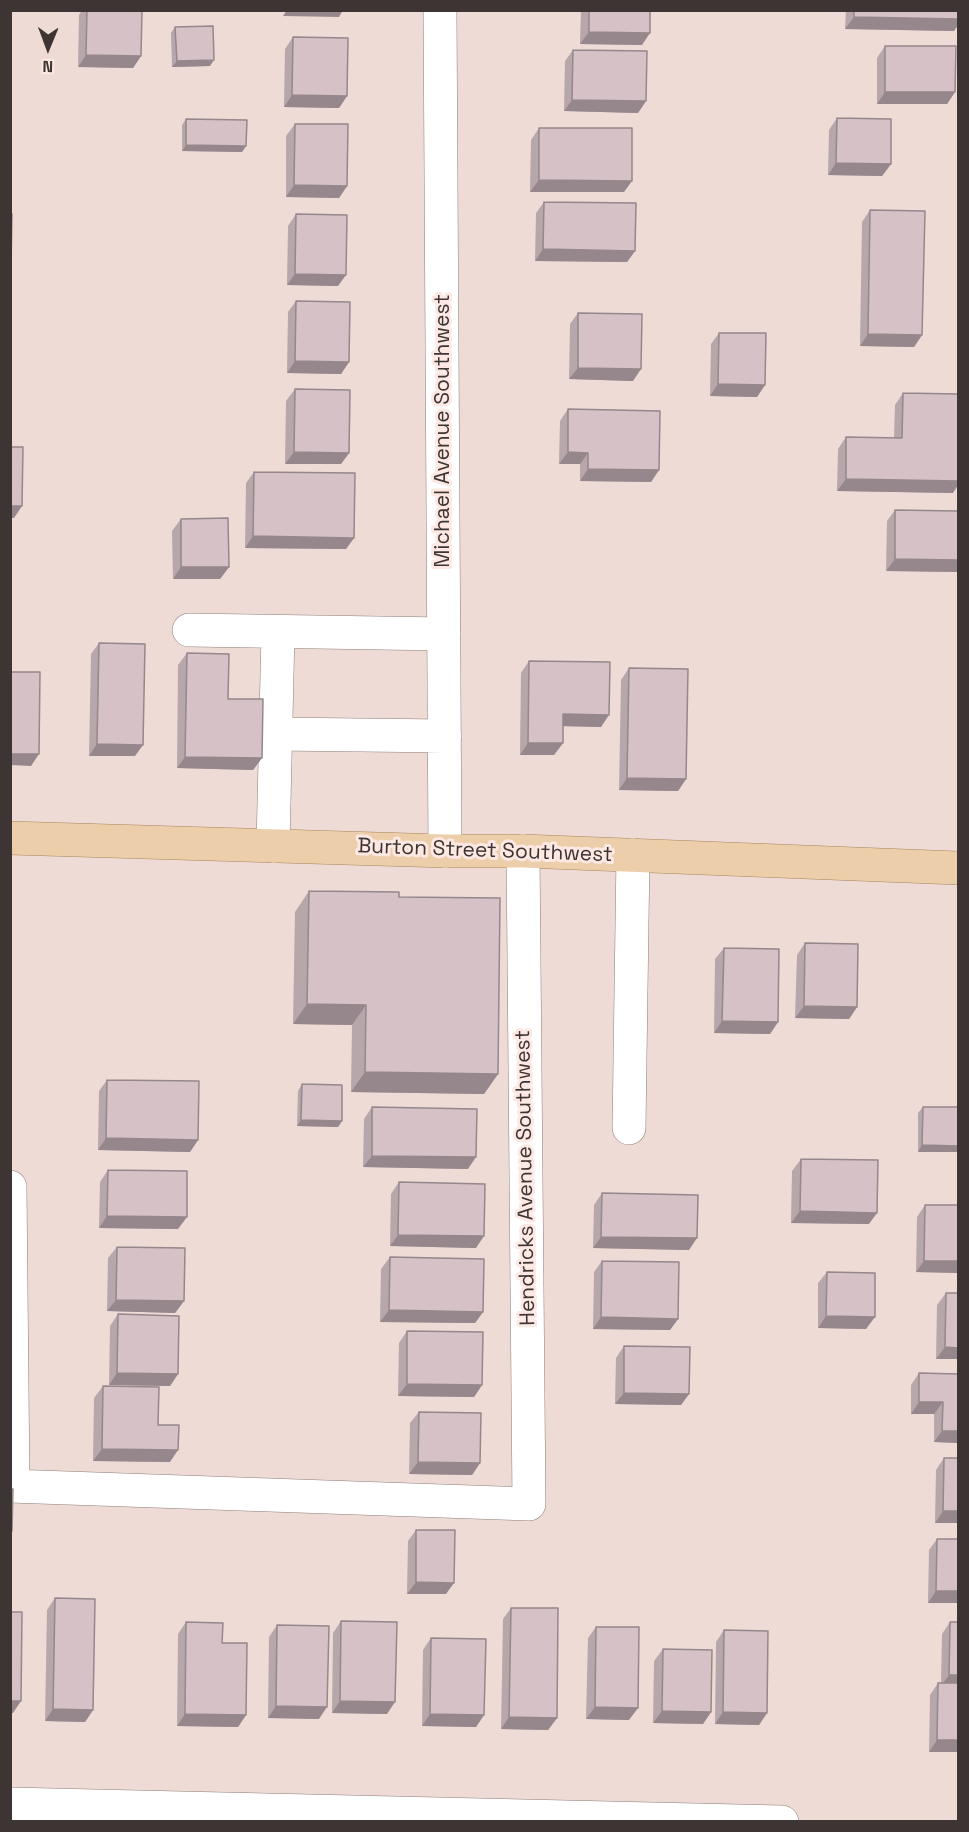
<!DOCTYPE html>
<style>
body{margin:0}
#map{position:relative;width:969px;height:1832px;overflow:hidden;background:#efdbd6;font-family:"Space Grotesk",sans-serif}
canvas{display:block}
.frame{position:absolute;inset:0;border:12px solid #3d3533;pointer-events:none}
.north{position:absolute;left:18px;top:18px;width:60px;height:60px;-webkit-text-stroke:4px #fde8e3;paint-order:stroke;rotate:181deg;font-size:16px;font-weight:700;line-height:24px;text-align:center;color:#3d3533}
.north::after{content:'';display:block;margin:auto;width:21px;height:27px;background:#3d3533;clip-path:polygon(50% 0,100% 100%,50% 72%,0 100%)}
</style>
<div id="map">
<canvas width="969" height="1832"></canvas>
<div class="frame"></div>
<div class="north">N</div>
</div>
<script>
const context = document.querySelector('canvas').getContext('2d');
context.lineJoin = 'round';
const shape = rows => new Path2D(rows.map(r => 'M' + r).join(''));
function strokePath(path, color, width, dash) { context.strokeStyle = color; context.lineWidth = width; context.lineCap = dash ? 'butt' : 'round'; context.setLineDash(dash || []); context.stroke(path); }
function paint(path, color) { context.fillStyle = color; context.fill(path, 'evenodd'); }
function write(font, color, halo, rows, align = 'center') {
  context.font = font + ' "Space Grotesk",sans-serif'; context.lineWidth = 6; context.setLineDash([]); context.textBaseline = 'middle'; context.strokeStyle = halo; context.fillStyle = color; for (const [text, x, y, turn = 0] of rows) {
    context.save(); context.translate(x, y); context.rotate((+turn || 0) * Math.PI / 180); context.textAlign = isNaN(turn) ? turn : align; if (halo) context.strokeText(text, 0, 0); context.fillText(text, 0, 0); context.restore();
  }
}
const minor = shape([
 [440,10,445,851],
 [189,630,444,634],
 [276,734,445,736],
 [273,846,278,632],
 [629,1128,633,855],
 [10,1187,13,1486],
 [10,1486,529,1504,523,851],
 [10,1804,782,1822]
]);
const major = shape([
 [10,838,445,851,523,851,958,868]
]);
strokePath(minor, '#8f7d78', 34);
strokePath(major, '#a7845c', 34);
strokePath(minor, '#fff', 33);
strokePath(major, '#eccfaa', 33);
paint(shape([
 [82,10,142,10,141,56,133,68,78,67,79,15],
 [581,10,650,10,642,45,580,44],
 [846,10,958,10,958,25,954,31,845,29],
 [175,27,210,66,172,67,171,33],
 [293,37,347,96,339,108,284,107,285,49],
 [885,46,955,92,947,104,877,104,877,58],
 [573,50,646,101,638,113,564,111,565,61],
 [837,118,891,164,882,176,828,175,829,130],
 [186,119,246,146,242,152,182,151,182,125],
 [295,124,347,186,339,198,286,197,286,136],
 [539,128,624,192,530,192,531,140],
 [544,202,635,251,627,262,535,261,536,213],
 [870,210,922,335,914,347,860,346,862,222],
 [296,214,338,286,287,285,288,226],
 [296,301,349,362,341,374,287,373,288,312],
 [578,313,633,381,569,379,570,324],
 [719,333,765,385,757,397,710,396,711,344],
 [295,389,349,453,341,464,285,464,286,401],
 [903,393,953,493,837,491,838,449,846,437,894,438,895,405],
 [568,409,659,470,651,482,580,481,580,464,559,464,560,421],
 [254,472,354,538,346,549,245,548,246,483],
 [895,510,958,511,958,572,886,571,887,521],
 [181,519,229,567,220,579,173,579,172,531],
 [99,643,135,756,89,756,91,654],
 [187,653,228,699,262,758,253,770,177,768,178,665],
 [529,661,601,727,563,726,563,743,554,755,520,755,521,673],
 [629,668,686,779,678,791,619,790,621,680],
 [309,891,399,897,498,1074,484,1094,351,1092,352,1025,293,1024,295,912],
 [805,943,857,1007,849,1019,795,1018,797,955],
 [724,948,778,1022,770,1034,714,1033,715,959],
 [107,1080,198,1140,190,1152,98,1150,99,1091],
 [302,1084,342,1121,338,1127,297,1126,298,1091],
 [372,1107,468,1169,363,1167,364,1119],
 [923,1107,958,1107,958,1152,918,1152,918,1113],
 [801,1159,869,1224,791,1223,792,1171],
 [108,1170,178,1229,99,1228,100,1182],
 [399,1182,476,1248,390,1246,391,1194],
 [602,1193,689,1250,593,1248,594,1205],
 [925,1205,958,1205,958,1273,916,1272,917,1217],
 [117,1247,184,1301,175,1313,107,1311,108,1258],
 [390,1257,483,1312,475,1323,380,1322,381,1269],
 [602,1261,678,1319,670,1330,593,1329,594,1272],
 [827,1272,866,1329,818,1328,818,1283],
 [946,1293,958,1359,936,1359,937,1305],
 [118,1314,178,1374,170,1386,109,1385,110,1326],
 [407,1331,482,1385,474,1397,398,1396,399,1343],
 [624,1346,689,1394,681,1405,615,1404,616,1358],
 [919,1373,958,1374,958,1443,934,1442,934,1414,911,1414,911,1385],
 [103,1386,158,1425,170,1462,93,1461,94,1398],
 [419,1412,480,1463,472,1475,409,1474,410,1423],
 [944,1458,958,1523,935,1523,936,1470],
 [416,1530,446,1594,407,1594,408,1541],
 [937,1539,958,1603,928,1603,929,1550],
 [55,1598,93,1710,85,1722,45,1721,47,1610],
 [511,1608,557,1718,548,1730,501,1729,503,1619],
 [341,1621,387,1714,332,1713,333,1633],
 [186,1622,222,1643,246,1715,238,1727,177,1726,178,1634],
 [950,1622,958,1752,929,1752,930,1695,938,1683,941,1683,942,1634],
 [277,1625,319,1719,268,1718,269,1637],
 [596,1627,629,1720,586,1719,588,1638],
 [724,1630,767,1713,759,1725,715,1724,716,1642],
 [431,1638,484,1715,476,1727,422,1726,423,1650],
 [663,1649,711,1712,703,1724,653,1723,654,1661]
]), '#b7a6aa');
paint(shape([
 [287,10,343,10,339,17,283,16],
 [854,17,958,19,958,25,954,31,845,29],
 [589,32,650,33,642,45,580,44],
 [86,55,141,56,133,68,78,67],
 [214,60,210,66,172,67,177,61],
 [885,92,955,92,947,104,877,104],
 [292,95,347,96,339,108,284,107],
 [572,100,646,101,638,113,564,111],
 [186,145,246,146,242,152,182,151],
 [836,163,891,164,882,176,828,175],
 [539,180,632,181,624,192,530,192],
 [294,185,347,186,339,198,286,197],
 [543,249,635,251,627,262,535,261],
 [295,274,346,275,338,286,287,285],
 [868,334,922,335,914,347,860,346],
 [295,361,349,362,341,374,287,373],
 [578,368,641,369,633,381,569,379],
 [718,384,765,385,757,397,710,396],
 [294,452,349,453,341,464,285,464],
 [568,452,588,453,580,464,559,464],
 [588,469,659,470,651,482,580,481],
 [846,479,958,481,958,485,953,493,837,491],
 [10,506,22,506,14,518,10,518],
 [253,536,354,538,346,549,245,548],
 [895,559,958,560,958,572,886,571],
 [181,567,229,567,220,579,173,579],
 [563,714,609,715,601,727,555,726],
 [528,743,563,743,554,755,520,755],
 [97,744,143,745,135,756,89,756],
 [10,754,39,754,31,766,10,765],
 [185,757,262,758,253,770,177,768],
 [627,778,686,779,678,791,619,790],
 [307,1004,366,1005,352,1025,293,1024],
 [804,1006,857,1007,849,1019,795,1018],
 [722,1021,778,1022,770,1034,714,1033],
 [365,1072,498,1074,484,1094,351,1092],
 [301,1120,342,1121,338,1127,297,1126],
 [106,1138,198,1140,190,1152,98,1150],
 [922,1145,958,1146,958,1152,918,1152],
 [372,1156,476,1157,468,1169,363,1167],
 [800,1211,877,1213,869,1224,791,1223],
 [107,1216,187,1217,178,1229,99,1228],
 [398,1235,484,1236,476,1248,390,1246],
 [601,1237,697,1238,689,1250,593,1248],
 [924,1261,958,1261,958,1273,916,1272],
 [116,1300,184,1301,175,1313,107,1311],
 [389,1310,483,1312,475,1323,380,1322],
 [826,1316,875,1317,866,1329,818,1328],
 [601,1317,678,1319,670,1330,593,1329],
 [945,1347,958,1348,958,1359,936,1359],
 [117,1373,178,1374,170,1386,109,1385],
 [407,1384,482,1385,474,1397,398,1396],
 [624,1393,689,1394,681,1405,615,1404],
 [919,1402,943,1402,934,1414,911,1414],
 [942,1431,958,1431,958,1443,934,1442],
 [102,1449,178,1450,170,1462,93,1461],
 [418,1462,480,1463,472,1475,409,1474],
 [943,1511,958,1511,958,1523,935,1523],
 [416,1582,454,1583,446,1594,407,1594],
 [936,1591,958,1591,958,1603,928,1603],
 [949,1675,958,1675,958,1687,941,1686],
 [10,1701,21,1701,13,1713,10,1713],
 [340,1701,395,1702,387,1714,332,1713],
 [276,1706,327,1707,319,1719,268,1718],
 [595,1707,638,1708,629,1720,586,1719],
 [53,1709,93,1710,85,1722,45,1721],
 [662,1711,711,1712,703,1724,653,1723],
 [723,1712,767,1713,759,1725,715,1724],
 [185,1714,246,1715,238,1727,177,1726],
 [430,1714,484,1715,476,1727,422,1726],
 [509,1717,557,1718,548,1730,501,1729],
 [937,1740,958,1740,958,1752,929,1752]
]), '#95878b');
const building = shape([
 [87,10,142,10,141,56,86,55,87,10],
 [589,10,650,10,650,33,589,32,589,10],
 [854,10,958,10,958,19,854,17,854,10],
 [213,26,214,60,177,61,175,27,213,26],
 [293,37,348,38,347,96,292,95,293,37],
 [885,46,956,46,955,92,885,92,885,46],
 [573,50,647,51,646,101,572,100,573,50],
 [837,118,891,119,891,164,836,163,837,118],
 [186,119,247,120,246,146,186,145,186,119],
 [295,124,348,124,347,186,294,185,295,124],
 [539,128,632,128,632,181,539,180,539,128],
 [544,202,636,203,635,251,543,249,544,202],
 [870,210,925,211,922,335,868,334,870,210],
 [10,214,12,214,11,266,10,266,10,214],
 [296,214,347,215,346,275,295,274,296,214],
 [296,301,350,302,349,362,295,361,296,301],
 [578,313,642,314,641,369,578,368,578,313],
 [719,333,766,333,765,385,718,384,719,333],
 [295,389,350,390,349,453,294,452,295,389],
 [903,393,958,394,958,481,846,479,846,437,902,438,903,393],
 [568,409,660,411,659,470,588,469,588,453,568,452,568,409],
 [10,447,23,447,22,506,10,506,10,447],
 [254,472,355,473,354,538,253,536,254,472],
 [895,510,958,511,958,560,895,559,895,510],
 [228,518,229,567,181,567,181,519,228,518],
 [99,643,145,644,143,745,97,744,99,643],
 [187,653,229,654,228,699,263,699,262,758,185,757,187,653],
 [529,661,610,662,609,715,563,714,563,743,528,743,529,661],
 [629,668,688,669,686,779,627,778,629,668],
 [10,672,40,672,39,754,10,754,10,672],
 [309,891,399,892,399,897,500,898,498,1074,365,1072,366,1005,307,1004,309,891],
 [805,943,858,944,857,1007,804,1006,805,943],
 [724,948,779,949,778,1022,722,1021,724,948],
 [107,1080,199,1081,198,1140,106,1138,107,1080],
 [302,1084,342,1085,342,1121,301,1120,302,1084],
 [372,1107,477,1109,476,1157,372,1156,372,1107],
 [923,1107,958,1107,958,1146,922,1145,923,1107],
 [801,1159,878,1160,877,1213,800,1211,801,1159],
 [108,1170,187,1171,187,1217,107,1216,108,1170],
 [399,1182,485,1184,484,1236,398,1235,399,1182],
 [602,1193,698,1195,697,1238,601,1237,602,1193],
 [925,1205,958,1205,958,1261,924,1261,925,1205],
 [117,1247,185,1248,184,1301,116,1300,117,1247],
 [390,1257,484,1259,483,1312,389,1310,390,1257],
 [602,1261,679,1262,678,1319,601,1317,602,1261],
 [827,1272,875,1273,875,1317,826,1316,827,1272],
 [946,1293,958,1293,958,1348,945,1347,946,1293],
 [118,1314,179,1316,178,1374,117,1373,118,1314],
 [407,1331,483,1332,482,1385,407,1384,407,1331],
 [624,1346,690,1347,689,1394,624,1393,624,1346],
 [919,1373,958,1374,958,1431,942,1431,943,1402,919,1402,919,1373],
 [103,1386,159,1387,158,1425,179,1425,178,1450,102,1449,103,1386],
 [419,1412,481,1413,480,1463,418,1462,419,1412],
 [944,1458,958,1458,958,1511,943,1511,944,1458],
 [10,1489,13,1489,12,1531,10,1531,10,1489],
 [416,1530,455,1530,454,1583,416,1582,416,1530],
 [937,1539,958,1539,958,1591,936,1591,937,1539],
 [55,1598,95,1599,93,1710,53,1709,55,1598],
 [511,1608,558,1608,557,1718,509,1717,511,1608],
 [10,1612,22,1612,21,1701,10,1701,10,1612],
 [341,1621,397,1622,395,1702,340,1701,341,1621],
 [186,1622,223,1623,222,1643,247,1643,246,1715,185,1714,186,1622],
 [950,1622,958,1622,958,1675,949,1675,950,1622],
 [277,1625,329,1626,327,1707,276,1706,277,1625],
 [596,1627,639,1627,638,1708,595,1707,596,1627],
 [724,1630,768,1631,767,1713,723,1712,724,1630],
 [431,1638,486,1639,484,1715,430,1714,431,1638],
 [663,1649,712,1650,711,1712,662,1711,663,1649],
 [938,1683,958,1683,958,1740,937,1740,938,1683]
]);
paint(building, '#d5c1c6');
strokePath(building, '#95878b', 1.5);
write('21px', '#3d3533', '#fde8e3', [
 ["Michael Avenue Southwest",443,431,-90],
 ["Burton Street Southwest",485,851,2],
 ["Hendricks Avenue Southwest",526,1178,-91]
]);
</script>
